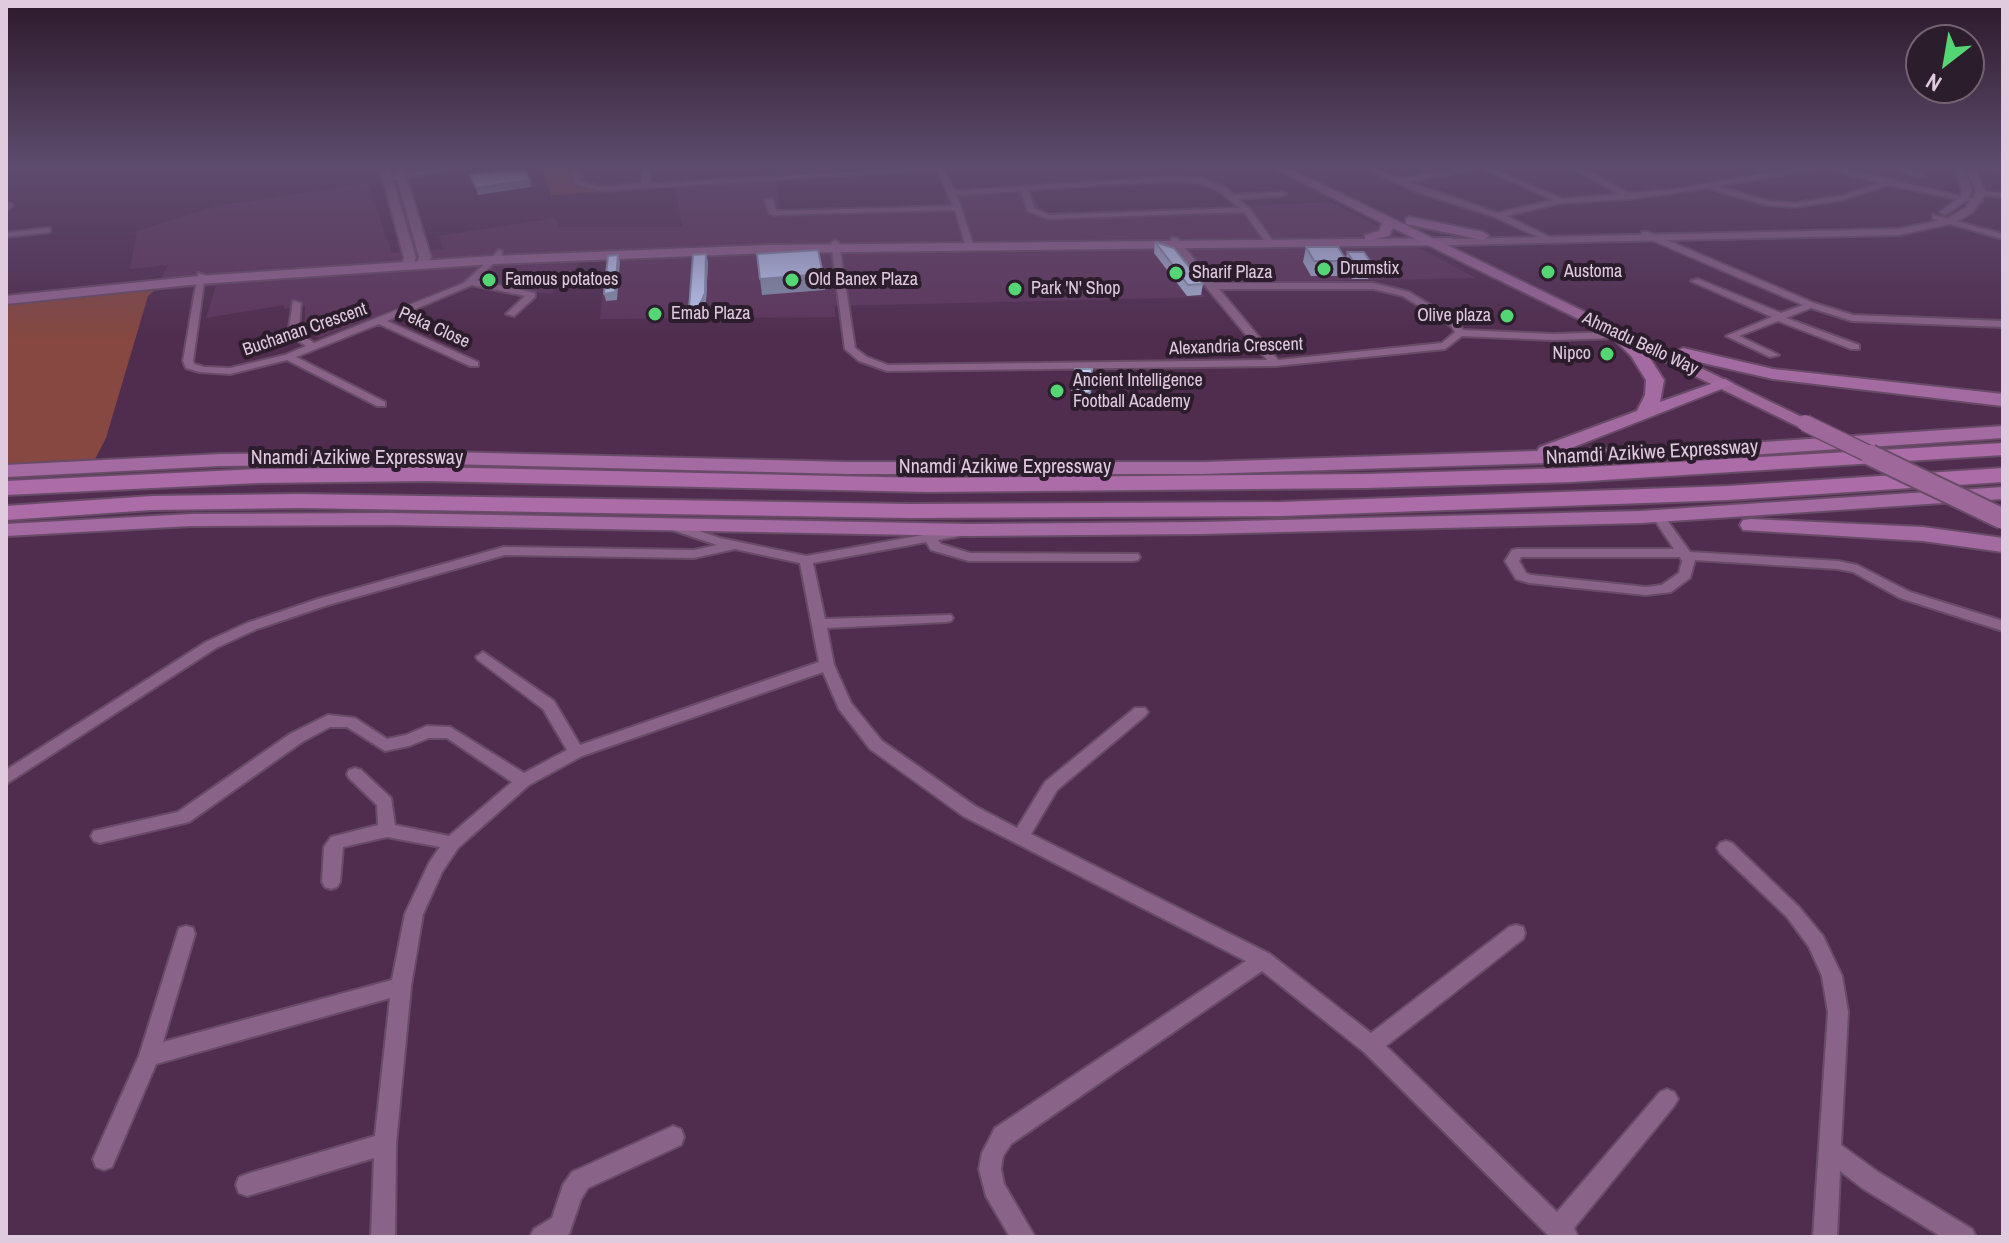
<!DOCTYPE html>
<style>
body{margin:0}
#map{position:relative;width:2009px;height:1243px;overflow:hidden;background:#502d4f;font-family:"Archivo Narrow",sans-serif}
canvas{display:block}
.frame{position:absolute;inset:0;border:8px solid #e0cade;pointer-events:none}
.north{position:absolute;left:1905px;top:24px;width:80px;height:80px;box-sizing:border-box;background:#2c1d2c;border:2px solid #746273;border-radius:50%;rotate:211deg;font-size:22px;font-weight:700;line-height:32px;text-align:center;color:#e0cade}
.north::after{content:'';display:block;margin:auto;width:28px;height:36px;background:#53d673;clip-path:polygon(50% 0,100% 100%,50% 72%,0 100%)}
</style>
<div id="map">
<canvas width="2009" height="1243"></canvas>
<div class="frame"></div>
<div class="north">N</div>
</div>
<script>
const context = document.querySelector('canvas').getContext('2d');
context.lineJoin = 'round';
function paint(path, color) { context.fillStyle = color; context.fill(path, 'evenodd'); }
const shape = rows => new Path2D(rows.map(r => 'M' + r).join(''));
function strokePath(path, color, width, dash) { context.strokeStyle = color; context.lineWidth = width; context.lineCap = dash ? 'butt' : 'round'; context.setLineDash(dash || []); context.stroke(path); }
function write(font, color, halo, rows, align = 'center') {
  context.font = font + ' "Archivo Narrow",sans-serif'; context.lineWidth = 8; context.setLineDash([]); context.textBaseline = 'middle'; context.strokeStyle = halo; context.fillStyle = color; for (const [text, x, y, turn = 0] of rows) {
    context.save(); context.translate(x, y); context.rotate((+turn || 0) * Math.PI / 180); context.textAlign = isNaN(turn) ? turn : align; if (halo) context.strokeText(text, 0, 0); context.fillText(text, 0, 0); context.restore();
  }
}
paint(shape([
 [779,181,779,211,946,205,944,196,1030,191,1042,213,1053,215,1331,202,1476,278,1193,283,1206,297,835,306,835,317,600,319,606,259,584,259,551,294,477,285,481,280,455,285,319,338,305,332,305,306,284,309,284,305,206,318,216,286,155,290,168,265,130,269,137,231,217,206,368,183,392,253,443,249,439,236,555,218,559,227,683,227,674,187]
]), '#5e365c');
paint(shape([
 [542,167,585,167,584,182,591,185,675,181,674,187,551,195],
 [155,290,148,296,106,438,94,461,6,467,6,305]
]), '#864840');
const minor = shape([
 [447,167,461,167,387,181,383,179,447,167],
 [573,167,581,167,580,181,601,187,641,184,644,167,651,167,649,184,942,167,955,191,1171,177,1203,179,1225,187,1233,195,1282,192,1286,194,1282,196,1238,199,1249,208,1275,244,1271,247,1268,246,1244,212,1048,219,1028,211,1021,191,957,195,974,247,970,250,966,247,955,210,773,215,769,213,765,200,772,198,776,211,953,206,937,169,601,191,573,184,573,167],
 [1171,181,1199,183,1219,191,1239,208,1049,215,1034,208,1028,190,1171,181],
 [1363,167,1372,167,1400,179,1464,167,1476,167,1473,169,1408,182,1498,213,1553,200,1480,167,1488,167,1562,199,1619,194,1571,167,1579,167,1629,193,1670,190,1806,167,1819,167,1816,169,1717,186,1768,201,1795,203,1841,196,1880,183,1824,167,1835,167,1982,201,1978,203,1888,185,1842,200,1795,207,1767,205,1707,188,1630,199,1561,203,1506,216,1552,238,1553,240,1549,242,1495,217,1415,191,1363,167],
 [1889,167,1899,167,1923,175,1919,177,1889,167],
 [1990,167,2003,167,2003,169,1994,169,1990,167],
 [1978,191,2003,193,2003,197,1981,195,1978,195,1978,191],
 [6,202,13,205,6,211,6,202],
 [1933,215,2003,234,2003,239,1933,219,1933,215],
 [47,228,50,228,50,232,6,237,6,233,47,228],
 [1642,232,1648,232,1814,303,1853,315,2003,321,2003,327,1852,321,1811,308,1786,318,1859,345,1859,349,1851,349,1778,321,1739,336,1779,355,1770,357,1726,336,1772,317,1691,281,1698,279,1781,313,1803,305,1642,236,1642,232],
 [1171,238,1177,238,1214,283,1373,283,1409,292,1458,322,1463,330,1553,334,1618,332,1623,335,1618,338,1553,340,1462,336,1445,349,1275,366,887,371,859,361,845,349,831,243,835,240,839,243,855,348,867,357,888,365,1267,360,1207,288,1171,242,1171,238],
 [1219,289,1373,289,1403,296,1451,326,1455,332,1442,343,1278,360,1219,289],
 [499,250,502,251,502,255,477,280,535,293,535,297,514,316,506,314,525,296,472,285,387,321,478,362,478,366,470,366,379,324,296,357,385,402,385,406,377,406,287,360,230,374,199,372,186,368,183,361,198,273,205,275,193,361,194,364,204,367,230,368,285,355,306,346,294,338,289,328,293,301,301,303,299,328,301,334,314,343,464,283,499,250],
 [1660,515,1664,516,1690,552,1838,561,1857,565,1910,592,2003,621,2003,631,1900,598,1853,572,1838,569,1695,560,1690,578,1671,592,1646,595,1529,583,1516,579,1505,561,1512,550,1517,549,1674,549,1654,519,1660,515],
 [1521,557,1680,557,1682,561,1679,573,1662,585,1646,587,1531,575,1526,573,1519,561,1521,557],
 [670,521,720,538,806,556,962,528,966,529,968,532,966,535,938,540,941,544,970,553,1138,554,1140,557,1138,560,1133,561,969,561,931,550,926,542,813,563,825,619,951,615,953,618,951,621,946,622,827,628,834,665,851,703,882,741,975,806,1017,828,1045,782,1135,708,1145,708,1148,712,1145,716,1057,790,1031,834,1270,954,1371,1033,1509,927,1516,925,1523,927,1525,933,1523,939,1386,1046,1557,1212,1660,1092,1667,1089,1674,1092,1678,1099,1674,1106,1574,1228,1578,1237,1550,1237,1364,1052,1262,971,1011,1144,1003,1156,1001,1169,1004,1184,1035,1237,1010,1237,986,1196,979,1169,982,1153,995,1128,1246,961,963,816,870,749,839,709,823,672,582,756,529,785,458,848,442,872,423,914,411,986,396,1144,395,1237,371,1237,374,1158,247,1196,239,1193,236,1185,239,1177,247,1174,375,1136,390,998,156,1064,112,1167,104,1170,96,1167,93,1159,139,1056,179,928,186,926,193,928,195,934,163,1042,392,980,405,914,429,863,440,847,387,837,343,847,340,882,337,887,331,889,325,887,322,882,324,847,331,837,378,825,377,805,349,778,347,774,349,770,355,768,361,770,391,798,395,825,449,836,512,782,447,738,429,738,409,746,385,751,347,727,330,727,302,742,189,822,100,843,94,841,91,836,94,831,178,812,290,734,328,715,355,718,387,739,406,735,427,726,450,727,524,773,567,750,543,709,478,660,476,657,483,652,554,701,580,745,819,662,800,563,735,549,694,558,505,555,328,605,257,629,216,648,6,784,6,770,206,642,247,623,318,599,504,547,694,550,717,545,666,528,664,525,670,521],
 [1726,841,1732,843,1799,907,1823,936,1842,976,1848,1012,1841,1145,1878,1172,1972,1229,1976,1237,1942,1237,1862,1188,1840,1171,1837,1237,1813,1237,1828,1012,1822,976,1809,947,1787,917,1720,853,1717,848,1720,843,1726,841],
 [673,1126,681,1129,684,1137,681,1145,588,1188,581,1199,569,1234,564,1237,530,1237,534,1229,552,1218,563,1185,572,1172,673,1126]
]);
const tertiary = shape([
 [380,167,389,167,416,258,412,266,402,264,404,258,380,167],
 [394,167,403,167,431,257,427,265,417,263,419,257,394,167],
 [1955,167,1963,167,1972,190,1967,200,1945,215,1940,212,1960,197,1962,190,1955,167],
 [1965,167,1974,167,1986,193,1973,212,1954,223,1899,235,1452,245,1447,242,1452,239,1899,229,1947,219,1965,208,1976,193,1965,167]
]);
const secondary = shape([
 [1452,238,1458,242,1456,245,769,253,493,264,199,284,6,304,6,296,199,276,493,256,769,245,1452,238]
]);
const primary = shape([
 [1273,167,1286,167,1814,423,1805,428,1799,427,1393,228,1389,236,1365,241,1365,235,1379,231,1382,223,1273,167],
 [1410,217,1483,232,1489,236,1483,240,1406,224,1406,218,1410,217]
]);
const trunk = shape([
 [1618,330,1644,349,1664,380,1660,402,1725,379,1734,384,1566,450,1704,446,2003,426,2003,438,1704,458,1202,474,848,474,447,464,220,466,6,477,6,465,220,454,447,452,848,462,1202,462,1537,451,1540,447,1637,411,1645,395,1646,380,1631,356,1610,335,1618,330],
 [1683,348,1773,369,2003,394,2003,406,1773,379,1677,357,1674,353,1683,348],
 [2003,487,2003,499,1641,523,1201,534,969,536,391,525,191,526,6,536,6,524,191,514,391,513,969,524,1201,522,1641,511,2003,487],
 [1751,519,1923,527,2003,538,2003,552,1923,541,1743,530,1740,525,1743,520,1751,519]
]);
const motorway = shape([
 [2003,443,2003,455,1572,482,1365,488,927,492,428,481,258,483,6,495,6,481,258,469,428,467,927,478,1365,474,1572,468,2003,443],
 [2003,468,2003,482,1728,500,1281,516,910,518,299,508,152,510,6,520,6,506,152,496,299,494,910,504,1281,502,1728,486,2003,468]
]);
strokePath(minor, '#684b67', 4);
strokePath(tertiary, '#684b67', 4);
strokePath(secondary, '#684b67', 4);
strokePath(primary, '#684b67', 4);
strokePath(trunk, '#684b67', 4);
strokePath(motorway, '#684b67', 4);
paint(minor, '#8a6388');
paint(tertiary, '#8a6388');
paint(secondary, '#946692');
paint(primary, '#9e689b');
paint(trunk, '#a46aa2');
paint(motorway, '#ab6ca8');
const primaryBridgeFar1 = shape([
 [1805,423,1875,457]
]);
const primaryBridge = shape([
 [1870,455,2003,519]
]);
strokePath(primaryBridgeFar1, '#684b67', 19, []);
strokePath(primaryBridge, '#684b67', 24, []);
strokePath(primaryBridgeFar1, '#9e689b', 16);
strokePath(primaryBridge, '#9e689b', 20);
paint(shape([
 [1155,242,1203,284,1201,295,1187,296,1154,253],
 [1306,247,1346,258,1347,252,1372,264,1368,279,1352,279,1346,269,1344,276,1311,276,1303,262],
 [708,261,706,301,700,317,691,317,689,309],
 [1092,369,1089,406,1072,405,1072,392]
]), '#a6b3d6');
paint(shape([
 [530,180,531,187,478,195,476,188],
 [706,254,708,261,706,301,700,317,698,309],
 [618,255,620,262,617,300,606,301,604,294],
 [823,274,825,290,762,295,760,279]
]), '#8792ae');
const building = shape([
 [523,167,530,180,476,188,470,175,523,167],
 [1155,242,1174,248,1203,284,1188,285,1155,242],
 [1306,247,1338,247,1347,261,1314,261,1306,247],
 [818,250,823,274,760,279,757,254,818,250],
 [1347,252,1364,252,1372,264,1355,264,1347,252],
 [706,254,705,293,698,309,689,309,693,255,706,254],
 [618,255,615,292,604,294,608,256,618,255],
 [1075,369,1092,369,1090,393,1072,392,1075,369]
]);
paint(building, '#c1d0f9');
strokePath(building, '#8792ae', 2);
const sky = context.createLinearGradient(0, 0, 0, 341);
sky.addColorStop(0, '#2c192b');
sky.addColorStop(0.49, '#5e4c6e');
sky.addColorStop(1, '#5e4c6e00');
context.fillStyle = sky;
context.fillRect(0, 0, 2009, 341);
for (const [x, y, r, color] of [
 [1324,269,8,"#53d673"],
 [1548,272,8,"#53d673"],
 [1176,273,8,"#53d673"],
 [489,280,8,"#53d673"],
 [792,280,8,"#53d673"],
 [1015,289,8,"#53d673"],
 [655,314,8,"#53d673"],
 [1507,316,8,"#53d673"],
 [1607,354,8,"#53d673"],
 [1057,391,8,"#53d673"]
]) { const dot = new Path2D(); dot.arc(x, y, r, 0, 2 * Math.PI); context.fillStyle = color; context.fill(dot); strokePath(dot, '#2c1d2c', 3); }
write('18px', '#e0cade', '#2c1d2c', [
 ["Drumstix",1340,269],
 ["Austoma",1564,272],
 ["Sharif Plaza",1192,273],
 ["Famous potatoes",505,280],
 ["Old Banex Plaza",808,280],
 ["Park 'N' Shop",1031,289],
 ["Emab Plaza",671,314],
 ["Olive plaza",1491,316,"right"],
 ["Nipco",1591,354,"right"],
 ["Ancient Intelligence",1073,381],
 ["Football Academy",1073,402]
], 'left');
write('18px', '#e0cade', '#2c1d2c', [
 ["Peka Close",434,328,24],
 ["Buchanan Crescent",305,330,-19],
 ["Ahmadu Bello Way",1640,344,25],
 ["Alexandria Crescent",1236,347,-2]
]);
write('20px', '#e0cade', '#2c1d2c', [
 ["Nnamdi Azikiwe Expressway",1652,453,-3],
 ["Nnamdi Azikiwe Expressway",357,459],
 ["Nnamdi Azikiwe Expressway",1005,468]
]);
</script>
